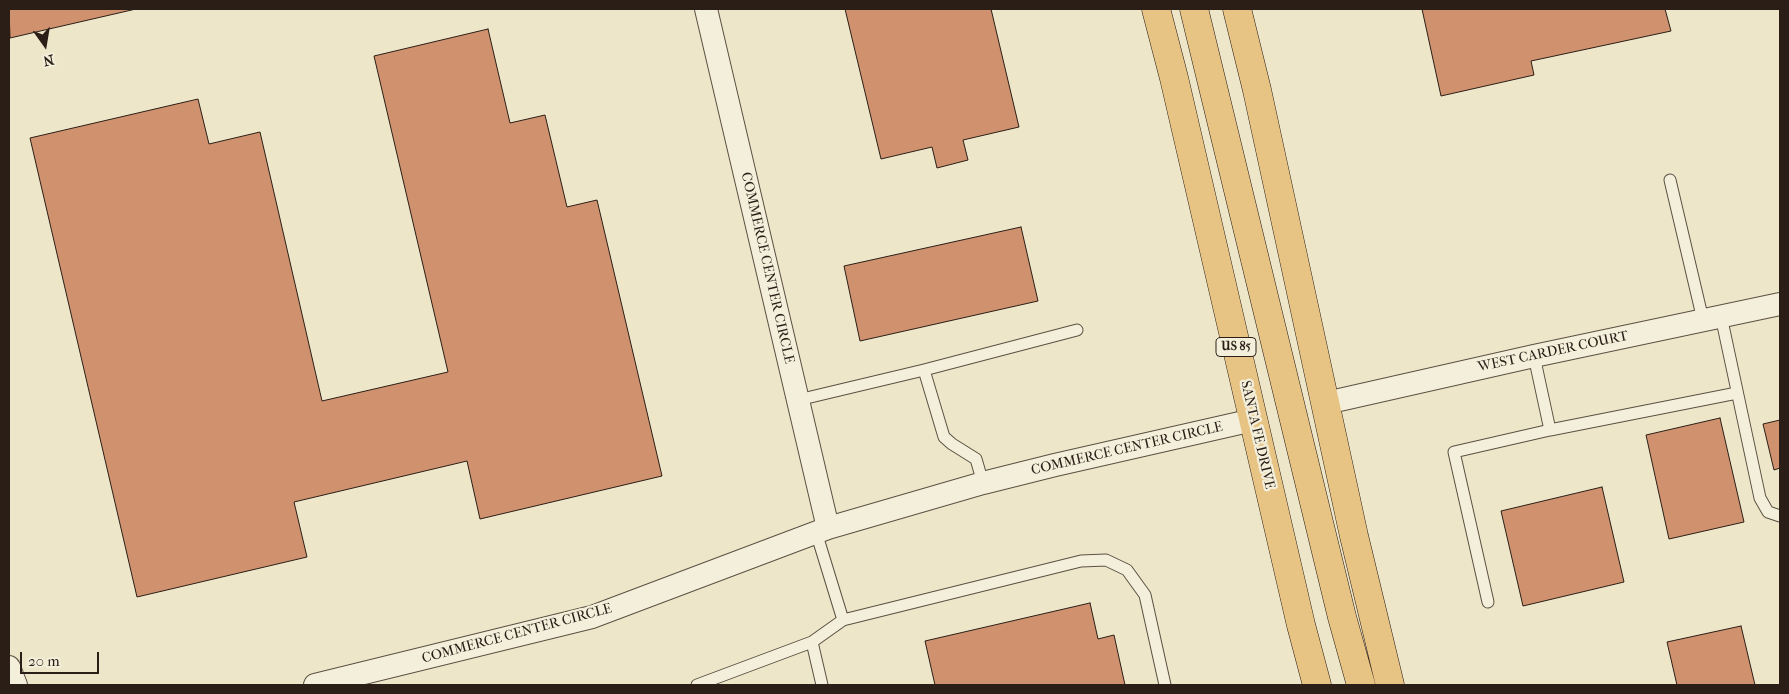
<!DOCTYPE html>
<style>
body{margin:0}
#map{position:relative;width:1789px;height:694px;overflow:hidden;background:#eee6c8;font-family:"IM FELL French Canon",serif}
canvas{display:block}
.frame{position:absolute;inset:0;border:10px solid #2a1e17;pointer-events:none}
.north{position:absolute;left:20px;top:20px;width:50px;height:50px;-webkit-text-stroke:4px #f4efdb;paint-order:stroke;rotate:167deg;font-size:14px;font-weight:700;line-height:20px;text-align:center;color:#2a1e17}
.north::after{content:'';display:block;margin:auto;width:18px;height:22px;background:#2a1e17;clip-path:polygon(50% 0,100% 100%,50% 72%,0 100%)}
.scale{position:absolute;left:20px;top:652px;width:79px;height:22px;box-sizing:border-box;border:2px solid #2a1e17;border-top:0;padding-left:6px;font-size:15px;line-height:18px;white-space:nowrap;color:#2a1e17;-webkit-text-stroke:4px #f4efdb;paint-order:stroke}
</style>
<div id="map">
<canvas width="1789" height="694"></canvas>
<div class="frame"></div>
<div class="north">N</div>
<div class="scale">20 m</div>
</div>
<script>
const context = document.querySelector('canvas').getContext('2d');
context.lineJoin = 'round';
function paint(path, color) { context.fillStyle = color; context.fill(path, 'evenodd'); }
const shape = rows => new Path2D(rows.map(r => 'M' + r).join(''));
function strokePath(path, color, width, dash) { context.strokeStyle = color; context.lineWidth = width; context.lineCap = dash ? 'butt' : 'round'; context.setLineDash(dash || []); context.stroke(path); }
function write(font, color, halo, rows, align = 'center') {
  context.font = font + ' "IM FELL French Canon",serif'; context.lineWidth = 4.5; context.setLineDash([]); context.textBaseline = 'middle'; context.strokeStyle = halo; context.fillStyle = color; for (const [text, x, y, turn = 0] of rows) {
    context.save(); context.translate(x, y); context.rotate((+turn || 0) * Math.PI / 180); context.textAlign = isNaN(turn) ? turn : align; if (halo) context.strokeText(text, 0, 0); context.fillText(text, 0, 0); context.restore();
  }
}
const building = shape([
 [9,9,136,9,10,38,9,9],
 [845,9,991,9,1019,127,963,140,968,160,937,168,932,147,881,159,845,9],
 [1422,9,1665,9,1671,31,1531,61,1534,75,1441,96,1422,9],
 [488,29,510,123,545,115,567,207,597,200,662,476,480,519,467,461,294,502,307,557,137,597,30,138,198,99,209,144,260,132,322,401,448,372,374,56,488,29],
 [1021,227,1038,301,860,341,844,266,1021,227],
 [1720,418,1744,522,1669,539,1646,435,1720,418],
 [1780,420,1780,468,1774,470,1763,424,1780,420],
 [1602,487,1624,582,1523,606,1501,511,1602,487],
 [1090,603,1098,639,1114,635,1125,685,935,685,925,641,1090,603],
 [1741,626,1755,685,1677,685,1667,642,1741,626]
]);
paint(building, '#d0916e');
strokePath(building, '#2a1e17', 1);
const service = shape([
 [1670,180,1703,320],
 [1721,316,1760,498,1768,512,1780,516],
 [1534,356,1550,430],
 [924,370,1077,330],
 [798,400,924,370,944,437,952,444,976,459,983,483],
 [816,532,843,620],
 [1488,602,1454,452,1550,430,1737,393],
 [812,642,822,685],
 [697,685,812,642,843,620,1081,561,1106,560,1127,570,1145,595,1165,685]
]);
const minor = shape([
 [706,9,828,528],
 [1326,403,1534,356,1780,304],
 [9,667,16,685],
 [315,685,592,617,828,528,983,483,1055,465,1253,420]
]);
const trunk = shape([
 [1156,9,1174,78,1301,625,1317,685],
 [1194,9,1342,617,1361,685],
 [1237,9,1257,90,1354,536,1390,685]
]);
strokePath(service, '#5b5043', 13);
strokePath(minor, '#5b5043', 24);
strokePath(trunk, '#2a1e17', 29);
strokePath(service, '#f4efdb', 11);
strokePath(minor, '#f4efdb', 22);
strokePath(trunk, '#e7c384', 28);
for (const [x, y, w] of [
 [1236,347,40]
]) { const box = new Path2D(); box.roundRect(x - w / 2, y - 9.5, w, 19, 4); context.fillStyle = '#f4efdb'; context.fill(box); strokePath(box, '#2a1e17', 1); }
write('bold 12px', '#2a1e17', null, [
 ["US 85",1236,347]
]);
write('14px', '#2a1e17', '#f4efdb', [
 ["COMMERCE CENTER CIRCLE",767,268,77],
 ["WEST CARDER COURT",1553,352,-12],
 ["SANTA FE DRIVE",1257,435,77],
 ["COMMERCE CENTER CIRCLE",1127,449,-13],
 ["COMMERCE CENTER CIRCLE",517,634,-15]
]);
</script>
